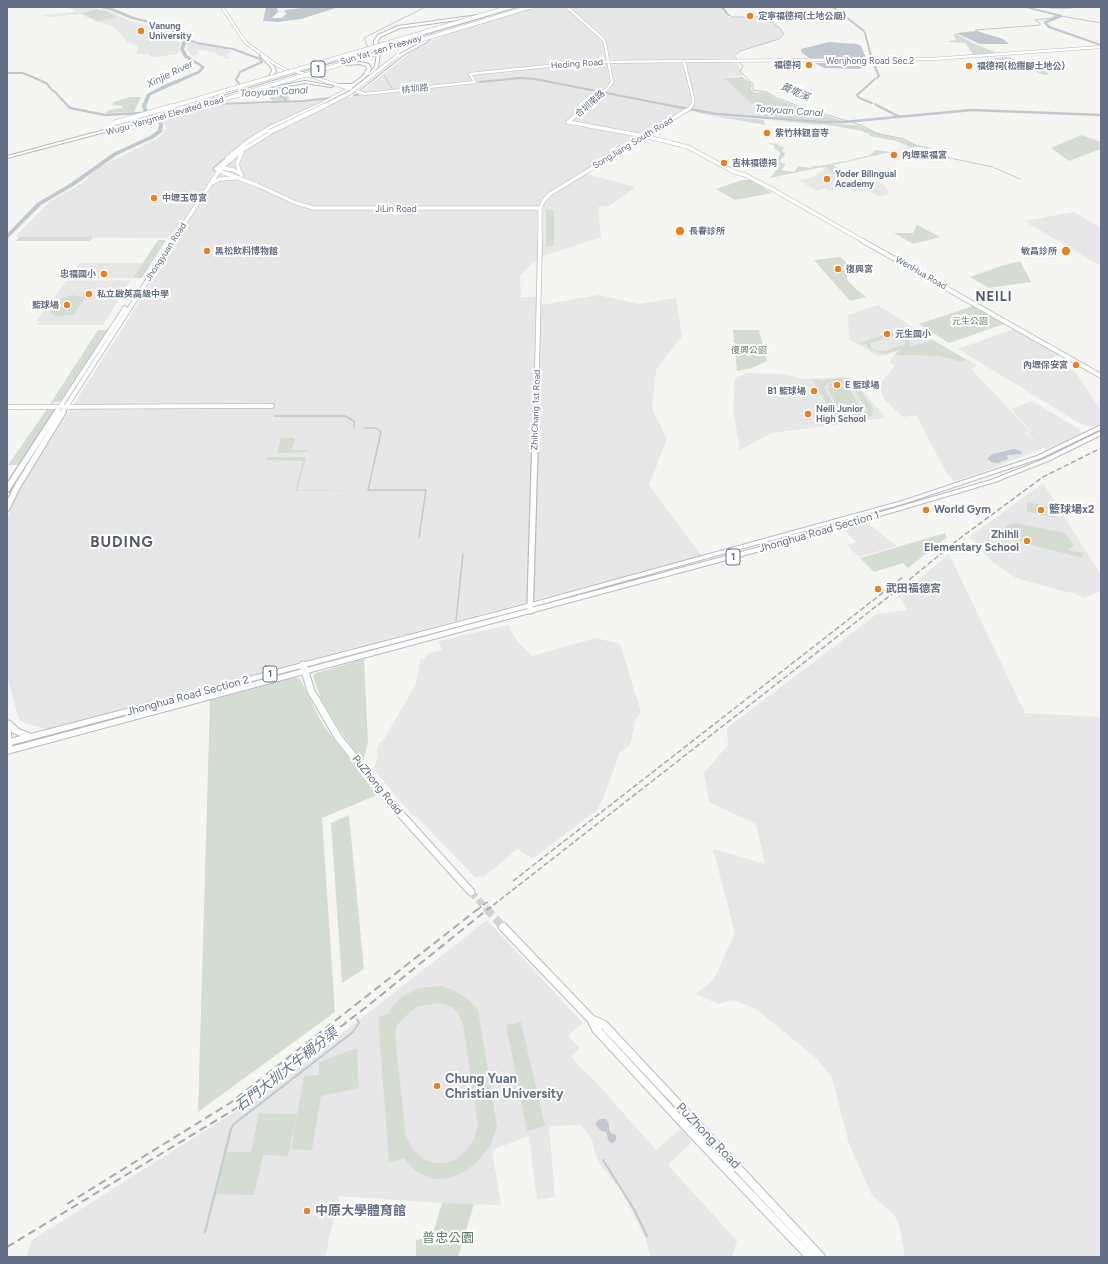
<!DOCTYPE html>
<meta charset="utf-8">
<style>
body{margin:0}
#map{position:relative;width:1108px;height:1264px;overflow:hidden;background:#f5f6f2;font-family:Figtree,sans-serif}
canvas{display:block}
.frame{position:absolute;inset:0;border:8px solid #646e84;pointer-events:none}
</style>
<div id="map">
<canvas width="1108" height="1264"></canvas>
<div class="frame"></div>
</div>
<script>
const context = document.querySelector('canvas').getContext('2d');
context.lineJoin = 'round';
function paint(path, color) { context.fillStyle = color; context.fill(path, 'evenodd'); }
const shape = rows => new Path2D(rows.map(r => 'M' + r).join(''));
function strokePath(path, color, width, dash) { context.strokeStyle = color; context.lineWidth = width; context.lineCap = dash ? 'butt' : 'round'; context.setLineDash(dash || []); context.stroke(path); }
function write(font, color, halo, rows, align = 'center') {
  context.font = font + ' Figtree,"Noto Sans TC",sans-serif'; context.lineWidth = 4; context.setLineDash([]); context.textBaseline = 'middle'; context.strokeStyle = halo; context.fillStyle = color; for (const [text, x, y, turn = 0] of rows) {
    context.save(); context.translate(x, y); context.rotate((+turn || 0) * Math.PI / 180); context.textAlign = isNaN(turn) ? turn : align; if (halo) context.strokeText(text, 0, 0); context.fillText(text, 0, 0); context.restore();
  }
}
paint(shape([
 [68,7,88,7,110,11,130,21,162,29,176,37,179,43,194,42,228,49,227,50,232,52,225,56,232,58,228,59,212,52,201,50,197,50,198,55,192,56,187,49,188,44,180,44,178,54,155,57,151,57,149,54,136,54,138,47,126,41,123,36,111,25,99,23,81,14,48,17,43,15,76,12],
 [533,7,724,7,728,17,767,16,784,33,778,39,763,45,743,49,733,55,743,76,724,77,767,117,730,116,693,109,586,174,636,187,609,206,598,207,601,237,546,255,531,264,520,276,521,297,536,297,536,306,598,295,639,304,676,298,682,336,656,370,652,409,667,439,649,485,702,556,47,729,27,724,21,721,18,717,7,675,7,518,23,484,180,238,15,237,49,202,81,184,100,167,160,137,167,128,160,119,209,105,262,104,352,97,366,88,418,47,470,25],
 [832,165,846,173,849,177,847,180,861,180,866,182,829,191,825,188,816,191,799,180,810,178,824,170,822,167],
 [877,181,886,186,884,187,887,189,889,194,879,197,869,191,854,191,848,188],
 [1074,212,1101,228,1101,266,1024,221],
 [80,263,143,263,133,278,69,278],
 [131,280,103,325,38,325,40,321,36,321,66,281],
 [878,305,933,340,879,357,849,339,848,315],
 [1014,329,1060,354,1052,358,1076,373,1101,411,1101,423,1091,427,1081,424,958,349],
 [894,355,939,356,961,362,969,360,977,366,971,369,1030,431,1025,433,1042,446,1027,433,1031,431,1011,409,1032,401,1079,429,1081,433,1046,450,1044,448,983,472,954,481,947,474,916,415,903,417,884,399,879,385,895,366,889,362],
 [747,373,783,374,804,379,851,377,886,418,771,433,740,450,733,409,735,378],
 [1043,483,1101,575,1101,591,1084,598,1071,592,1066,592,1016,578,992,562,973,540,968,538],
 [866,522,897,546,859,557,847,545,856,542,843,529],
 [949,554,1025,713,1101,717,1101,1257,905,1257,898,1221,892,1213,872,1195,849,1144,832,1077,816,1058,756,1009,733,1000,718,1004,695,994,713,981,735,933,713,849,765,864,756,824,709,802,704,773,728,745,727,728,877,614,907,610,901,598,893,599,900,595],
 [508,625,517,641,532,656,596,638,620,644,641,712,635,721,630,746,620,752,603,799,596,811,532,859,518,849,483,877,475,877,418,818,412,815,374,770,378,754,377,752,379,744,384,739,416,684,420,659,425,658,428,653,442,650,439,641],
 [487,920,583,1023,568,1036,580,1048,571,1056,579,1066,597,1083,656,1150,680,1129,692,1142,668,1165,737,1241,732,1257,650,1257,646,1239,622,1191,601,1166,595,1153,592,1139,581,1125,549,1126,555,1197,537,1200,529,1136,492,1150,501,1205,442,1203,339,1196,325,1257,26,1257,32,1240,271,1089]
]), '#e6e7e6');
paint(shape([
 [96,10,106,11,116,17,97,21,81,13],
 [955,33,975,44,997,53,974,55,965,43,949,42,949,41,956,40,954,35],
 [1005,57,1010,57,1022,64,1029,65,1030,63,1024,61,1032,60,1044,63,1039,65,1046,67,1040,69,1047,72,1049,75,1044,75,1006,61,995,64,990,59],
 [743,77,751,83,752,87,750,89,754,92,768,93,776,99,809,111,843,121,825,121,767,117,724,78],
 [280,86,283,86,288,92,284,94,289,97,289,100,272,101,269,96,260,91,276,94,276,92,280,88],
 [130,97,141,97,134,112,106,113,108,110,122,108,123,106,112,105,114,102],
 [699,112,717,116,764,120,765,125,698,113],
 [768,120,858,125,876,133,904,140,915,145,922,146,891,151,910,147,896,141,869,136,870,134,863,132,863,131,822,124,821,125],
 [1081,135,1101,142,1101,149,1069,161,1051,148],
 [770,143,778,144,778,146,784,147,782,152,786,153,779,162,786,164,781,170,794,172,798,166,810,168,813,166,819,166,846,161,870,155,876,150,891,152,833,165,850,176,842,178,825,167,827,166,770,178,780,166,775,162,780,155,780,152,774,148,774,145,768,144],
 [742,180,751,180,772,193,735,200,716,189],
 [546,210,554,210,554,246,546,246],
 [917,225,940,237,913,244,894,233,913,233],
 [19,237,93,237,90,241,16,241],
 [158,240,166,240,142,278,133,278],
 [840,257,848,264,847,280,857,290,866,297,850,301,814,260],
 [1020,261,1031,282,989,288,970,277,1001,266],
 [83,294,87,294,74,315,55,316,51,313,52,310,61,298,72,295,82,297],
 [973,306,1004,324,949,343,919,324],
 [908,327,912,329,895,334,908,339,910,342,909,347,933,340,967,360,961,362,939,356,894,355,901,349,886,354,880,353,869,349,866,344,862,345,859,343],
 [892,336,904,339,906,344,885,351,874,350,871,347,870,343],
 [98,330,109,330,64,400,50,404],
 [733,330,759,330,767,361,752,368,737,371],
 [842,378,856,384,873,409,872,415,870,417,859,420,845,419,841,417,843,421,837,422,813,380,819,379,821,382,828,379],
 [835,381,843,383,828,384,830,388,827,388,839,410,861,409,849,388,846,388,844,382,853,387,867,410,865,414,858,418,854,417,847,416,862,415,859,410,843,411,846,416,838,412,824,388,827,383],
 [47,409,56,410,21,465,8,465],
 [281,438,295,438,292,450,308,450,307,452,278,453,277,452],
 [268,457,304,457,306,459,297,490,366,491,295,491,303,461,266,460],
 [1027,502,1056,508,1055,518,1027,511],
 [1015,523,1060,532,1066,534,1074,545,1068,550,1083,553,1083,558,991,535,992,531,1009,535,1005,527],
 [945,533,947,537,908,568,903,563,874,572,860,558],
 [364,659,368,742,363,762,341,732,321,699,313,676,316,673],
 [295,677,300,679,323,725,377,795,322,818,335,1012,198,1112,210,699],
 [349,815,364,969,342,983,331,823],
 [441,986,453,990,465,997,478,1009,497,1127,491,1144,479,1160,466,1171,450,1178,432,1179,414,1170,404,1158,389,1163,378,1017,388,1014,393,1006,403,996,420,988],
 [441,1003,452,1007,458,1013,463,1024,478,1126,474,1139,468,1149,457,1159,446,1163,435,1163,423,1159,414,1151,406,1137,395,1036,397,1025,410,1012,418,1006],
 [521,1022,545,1126,527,1131,506,1025],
 [357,1048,359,1088,321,1096,312,1150,291,1149,304,1076,319,1075,319,1062],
 [259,1113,297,1114,288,1156,263,1155,254,1195,216,1194,226,1152,251,1152],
 [442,1203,474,1204,458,1257,416,1257,416,1240,432,1236]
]), '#d5ddd3');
paint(shape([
 [266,7,278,7,277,10,279,11,272,18,282,18,287,13,284,12,286,10,310,7,339,7,301,19,278,22,263,21],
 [977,31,1003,39,1009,44,980,44,956,33],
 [829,42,857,44,861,46,866,58,809,58,801,52,801,49],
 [815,63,861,63,866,64,865,67,866,67,859,69,824,68],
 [1014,449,1021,451,1022,454,1007,455,1008,459,998,463,991,462,987,458,993,454],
 [600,1119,606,1119,609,1124,609,1130,611,1133,616,1135,616,1140,613,1143,609,1142,606,1132,601,1131,596,1125,596,1122]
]), '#c1c8d0');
strokePath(shape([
 [729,15,733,17,766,17,780,28,784,34,779,39,740,51,734,56,743,66,740,71,753,84,753,90,767,92,777,98,804,108,861,125,876,133,904,139,915,145,936,150,950,158,993,167],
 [408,16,425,7],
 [1061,16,1101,23],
 [977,31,975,30,1040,25,1040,23,1035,20,1052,18,1057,15],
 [368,48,364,38,407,16],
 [384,75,393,90],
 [995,168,1020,179]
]), '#c1c8d0', 1);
strokePath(shape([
 [275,416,345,416,354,421,354,428],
 [365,428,376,428,381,432,368,490,426,490,419,537],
 [456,620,463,554]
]), '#c1c8d0', 1.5);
strokePath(shape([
 [603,1160,635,1211,647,1236],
 [205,1232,231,1129,234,1124,353,1032,359,1023,357,1019]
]), '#c1c8d0', 2);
strokePath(shape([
 [833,7,864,31],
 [865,33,871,56],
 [185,40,195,42],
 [197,43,233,49,260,59,262,62,240,72,236,80,240,85],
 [874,64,879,76,877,78],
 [7,73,22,73,28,75,46,83,53,91],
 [479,82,520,78,535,79,678,107],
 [54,91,69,107],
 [262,92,284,97,286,102],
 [354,95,358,95],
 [872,103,859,98,857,95,875,79],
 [217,104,302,101,332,98],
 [875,104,880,107]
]), '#c1c8d0', 2);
strokePath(shape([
 [68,106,70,108,105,115,141,113],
 [673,106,716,114,823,122,844,122,972,110,1101,115],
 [878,106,900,117]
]), '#c1c8d0', 2.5);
paint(shape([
 [96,7,112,8,134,17,169,26,187,40,184,49,187,55,205,67,200,73,151,95,146,106,148,111,163,124,162,132,154,138,117,155,75,185,41,205,7,239,7,234,37,203,71,183,113,153,150,136,158,130,159,124,144,113,142,106,147,94,164,85,198,71,201,67,184,57,180,49,183,40,167,28,132,19,110,10,96,7],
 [720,7,724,7,730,16,728,16,720,7],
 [1023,7,1029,7,1062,15,1062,17,1047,23,1050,26,1101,44,1101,46,1048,28,1043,22,1057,16,1023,7]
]), '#c1c8d0');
strokePath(shape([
 [471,892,488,910]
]), '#d1d4d6', 7, [7, 3.5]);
strokePath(shape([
 [487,909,503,927]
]), '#d1d4d6', 8, [8, 4.5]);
const secondaryFar5 = shape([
 [222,7,245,42,275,64,288,71],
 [567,7,603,39,605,43,612,82,608,88,586,107],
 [1050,7,1070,7],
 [684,62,693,98,693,103,691,107],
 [313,77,365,94,475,82,470,74,587,62,932,59,1101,47],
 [315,107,348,89]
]);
const secondaryFar4 = shape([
 [568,122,587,106],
 [568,122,644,136,688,147,734,172,745,175,772,189,865,242],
 [227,158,248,141,271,127,317,106],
 [223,168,234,170,242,175],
 [217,170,257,185,296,203,314,208,540,208],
 [241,175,237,164,242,152],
 [210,184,220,179,236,178],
 [172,242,221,168,244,149,275,130],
 [540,242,540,208,544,200,550,194,690,108,691,106]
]);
const secondaryFar3 = shape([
 [863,241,1101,376],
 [7,407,272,406],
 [56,413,125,308],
 [62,413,173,241],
 [536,413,540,241]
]);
const secondaryFar2 = shape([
 [7,489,57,412],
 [7,508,17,487,63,412],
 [530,611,536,412]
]);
const secondaryFar1 = shape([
 [303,665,311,691,338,737,389,801,471,892],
 [7,728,9,750]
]);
const secondary = shape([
 [503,927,591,1019,596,1029,691,1132,810,1257],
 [591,1019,604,1025,821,1257]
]);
const primary = shape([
 [1101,425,1101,429,1041,458,906,503,531,607,7,746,7,740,21,736,13,733,7,728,7,720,10,721,19,729,31,734,531,603,902,501,1037,456,1101,425],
 [1101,431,1101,435,1048,461,995,482,775,547,7,754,7,748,771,544,991,480,1044,459,1101,431]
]);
const highway = shape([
 [517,8,520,9,378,52,380,53,378,67,371,76,368,75,349,90,346,89,349,87,335,85,337,84,352,84,362,77,367,69,366,66,360,64,345,65,344,63,360,62,369,64,371,69,368,75,375,66,377,52,162,117,7,158,7,156,160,115,517,8],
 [478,15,479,17,400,28,380,37,378,41,377,46,374,45,374,41,378,35,398,26,478,15],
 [427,39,430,40,402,56,357,92,355,92,355,90,400,54,427,39],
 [262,55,274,66,276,71,271,78,263,81,262,79,269,76,272,71,271,67,260,56,262,55],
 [305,81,333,86,331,87,305,83,275,88,273,87,305,81],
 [266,130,269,131,248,144,218,170,214,170,214,168,246,142,266,130]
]);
strokePath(secondaryFar5, '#babcc2', 3.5);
strokePath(secondaryFar4, '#babcc2', 4.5);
strokePath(secondaryFar3, '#babcc2', 5.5);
strokePath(secondaryFar2, '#babcc2', 8);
strokePath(secondaryFar1, '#babcc2', 9);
strokePath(secondary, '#babcc2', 10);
strokePath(primary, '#b8babf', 2);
strokePath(highway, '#b8b9bd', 2);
strokePath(secondaryFar5, '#fff', 2.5);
strokePath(secondaryFar4, '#fff', 3.5);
strokePath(secondaryFar3, '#fff', 4);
strokePath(secondaryFar2, '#fff', 5.5);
strokePath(secondaryFar1, '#fff', 7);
strokePath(secondary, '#fff', 8);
paint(primary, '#fff');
paint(highway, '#fff');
strokePath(shape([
 [513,881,903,577],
 [477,910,490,900],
 [487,910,888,597,959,539,1043,477,1101,448]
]), '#a5a9b0', 1.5, [5.5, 2.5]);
strokePath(shape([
 [67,1204,230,1103,478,909],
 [7,1247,235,1109,370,1004,488,909]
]), '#a5a9b0', 2, [8, 4.5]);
const secondaryBridge = shape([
 [292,70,313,77]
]);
const highwayBridgeFar1 = shape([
 [170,107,510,7],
 [199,107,530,7],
 [322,107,350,93,398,55]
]);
const highwayBridge = shape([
 [114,123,173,106],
 [114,132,202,106],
 [270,132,324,106]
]);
strokePath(secondaryBridge, '#babcc2', 3.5, []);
strokePath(highwayBridgeFar1, '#b8b9bd', 4.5, []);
strokePath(highwayBridge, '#b8b9bd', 5.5, []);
strokePath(secondaryBridge, '#fff', 2.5);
strokePath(highwayBridgeFar1, '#fff', 3.5);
strokePath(highwayBridge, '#fff', 4.5);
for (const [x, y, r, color] of [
 [750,16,4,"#e88120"],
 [141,31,4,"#e88120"],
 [809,65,4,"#e88120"],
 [969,66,4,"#e88120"],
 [767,133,4,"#e88120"],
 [894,155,4,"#e88120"],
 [724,163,4,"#e88120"],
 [827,179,4,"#e88120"],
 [154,198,4,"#e88120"],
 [680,231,5,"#e88120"],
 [207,251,4,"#e88120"],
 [1066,251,5,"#e88120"],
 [838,269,4,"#e88120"],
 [104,274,4,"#e88120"],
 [89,294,4,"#e88120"],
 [67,305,4,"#e88120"],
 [887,334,4,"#e88120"],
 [1076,365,4,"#e88120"],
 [837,385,4,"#e88120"],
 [814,391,4,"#e88120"],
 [808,414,4,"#e88120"],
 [926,510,4,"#e88120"],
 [1041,510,4,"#e88120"],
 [1027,541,4,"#e88120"],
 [878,589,4,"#e88120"],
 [437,1086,4,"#e88120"],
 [307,1211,4,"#e88120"]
]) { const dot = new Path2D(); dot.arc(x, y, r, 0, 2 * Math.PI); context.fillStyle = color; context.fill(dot); strokePath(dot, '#fff', 1.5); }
write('bold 9px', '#646e84', '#fff', [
 ["定寧福德祠(土地公廟)",758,16],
 ["Vanung",149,26],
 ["University",149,36],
 ["福德祠",801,65,"right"],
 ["福德祠(松樹腳土地公)",977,66],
 ["紫竹林觀音寺",775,133],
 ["內壢聖福宮",902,155],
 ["吉林福德祠",732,163],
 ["Yoder Bilingual",835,174],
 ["Academy",835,184],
 ["中壢玉尊宮",162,198],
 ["長春診所",689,231],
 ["黑松飲料博物館",215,251],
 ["敏昌診所",1057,251,"right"],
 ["復興宮",846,269],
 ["忠福國小",96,274,"right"],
 ["私立啟英高級中學",97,294],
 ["籃球場",59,305,"right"],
 ["元生國小",895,334],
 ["內壢保安宮",1068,365,"right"],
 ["E 籃球場",845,385],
 ["B1 籃球場",806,391,"right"],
 ["Neili Junior",816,409],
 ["High School",816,419]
], 'left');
write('9px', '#646e84', '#fff', [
 ["Sun Yat-sen Freeway",381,50,-17],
 ["Wenjhong Road Sec.2",870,61],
 ["Heding Road",577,64,-4],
 ["桃圳路",415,89,-6],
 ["合圳南路",590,104,-41],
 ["Wugu-Yangmei Elevated Road",165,116,-16],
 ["SongJiang South Road",633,143,-31],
 ["JiLin Road",396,209],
 ["Jhongyuan Road",166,252,-57],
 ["WenHua Road",921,273,30],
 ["ZhihChang 1st Road",536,410,-88]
]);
write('9px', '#637b64', '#fff', [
 ["元生公園",970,321],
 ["復興公園",749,350]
]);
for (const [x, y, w] of [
 [318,69,14],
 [733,557,14],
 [270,674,14]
]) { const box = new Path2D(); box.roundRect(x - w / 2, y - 8, w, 16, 3); context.fillStyle = '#fff'; context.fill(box); strokePath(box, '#646e84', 1); }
write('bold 10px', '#646e84', null, [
 ["1",318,69],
 ["1",733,557],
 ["1",270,674]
]);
write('italic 10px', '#647588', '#fff', [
 ["Xinjie River",170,74,-26],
 ["Taoyuan Canal",274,92,-3],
 ["黃墘溪",795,92,23],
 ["Taoyuan Canal",789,111,4]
]);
write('bold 11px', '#646e84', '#fff', [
 ["World Gym",934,510],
 ["籃球場x2",1049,510],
 ["Zhihli",1019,535,"right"],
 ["Elementary School",1019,548,"right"],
 ["武田福德宮",886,589]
], 'left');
write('11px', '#646e84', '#fff', [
 ["Jhonghua Road Section 1",819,532,-16],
 ["Jhonghua Road Section 2",188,696,-15],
 ["PuZhong Road",377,785,51]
]);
context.letterSpacing = '1px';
write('bold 13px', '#525969', '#fff', [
 ["NEILI",994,297]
]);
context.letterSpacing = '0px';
write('bold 13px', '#646e84', '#fff', [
 ["Chung Yuan",445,1079],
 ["Christian University",445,1094],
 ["中原大學體育館",315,1211]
], 'left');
write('13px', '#646e84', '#fff', [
 ["PuZhong Road",708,1136,46]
]);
write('13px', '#637b64', '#fff', [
 ["普忠公園",448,1238]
]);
write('italic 14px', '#647588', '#fff', [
 ["石門大圳大牛稠分渠",287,1070,-38]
]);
context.letterSpacing = '1px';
write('bold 15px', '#525969', '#fff', [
 ["BUDING",122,543]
]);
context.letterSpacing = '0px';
</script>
